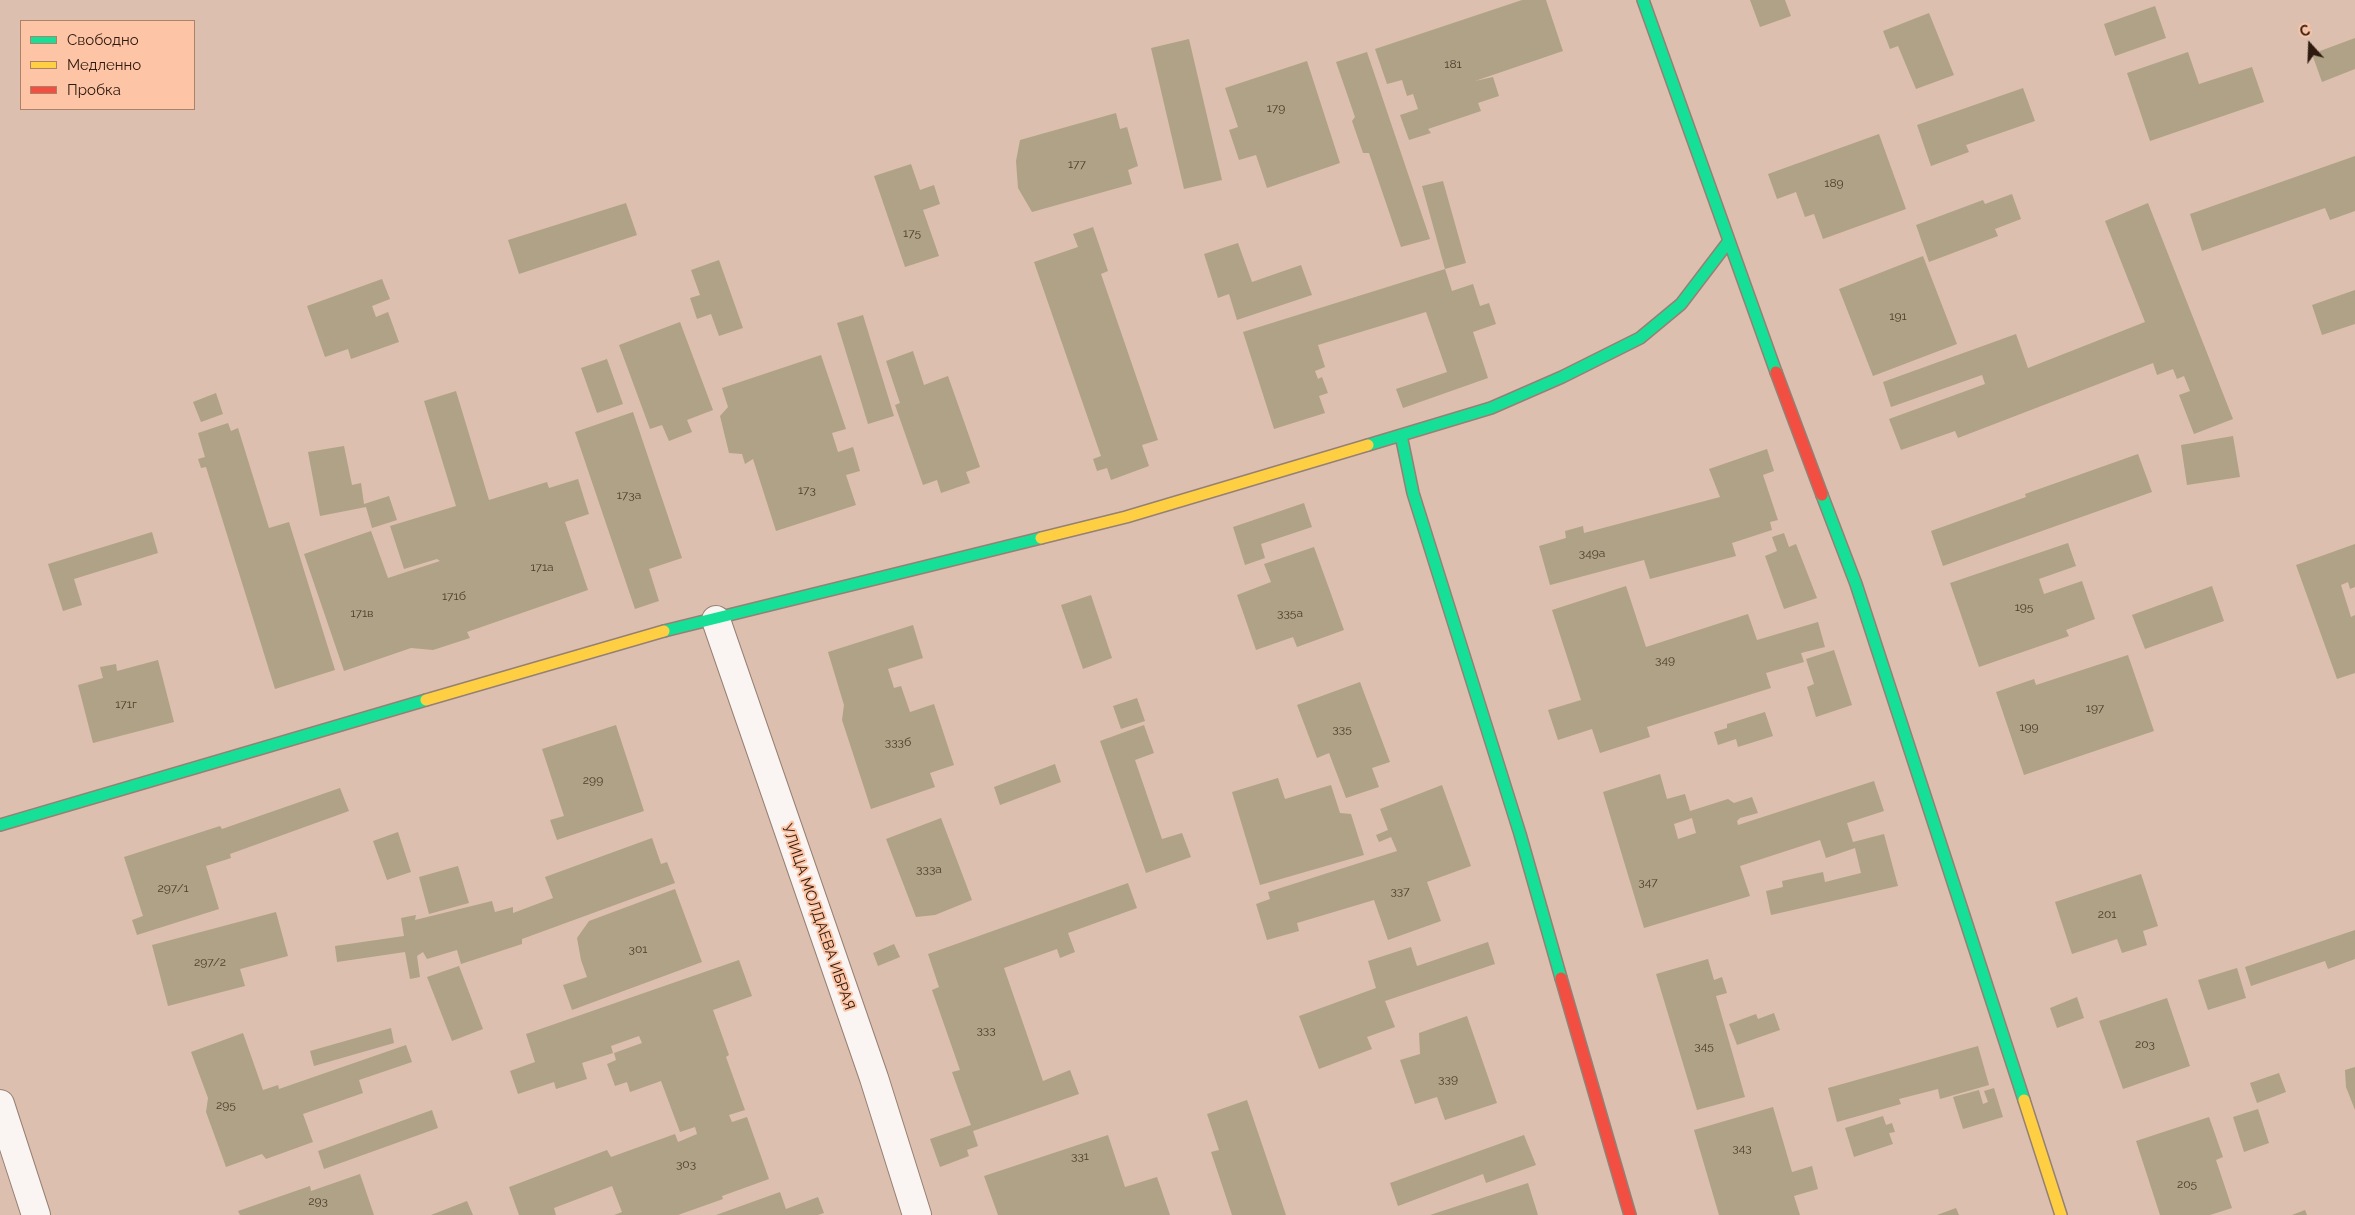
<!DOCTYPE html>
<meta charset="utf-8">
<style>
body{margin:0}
#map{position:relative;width:2355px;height:1215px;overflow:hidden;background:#dcbfae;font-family:Raleway,sans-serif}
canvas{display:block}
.legend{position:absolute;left:20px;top:20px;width:175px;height:90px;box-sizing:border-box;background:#fdc5a6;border:1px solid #aa8169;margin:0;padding:6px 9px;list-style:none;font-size:15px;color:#2e1a0e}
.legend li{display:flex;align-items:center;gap:10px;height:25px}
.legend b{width:25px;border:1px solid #aa8169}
.north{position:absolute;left:2285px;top:20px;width:50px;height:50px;-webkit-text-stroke:4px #fdc5a6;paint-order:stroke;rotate:340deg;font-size:14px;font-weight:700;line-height:20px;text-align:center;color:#2e1a0e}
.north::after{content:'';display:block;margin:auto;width:18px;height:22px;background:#2e1a0e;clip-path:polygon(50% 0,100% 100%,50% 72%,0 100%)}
</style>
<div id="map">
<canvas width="2355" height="1215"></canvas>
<ul class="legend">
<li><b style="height:6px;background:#16e098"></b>Свободно</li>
<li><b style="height:6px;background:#ffcf43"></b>Медленно</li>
<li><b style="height:6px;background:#f24e42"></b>Пробка</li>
</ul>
<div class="north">С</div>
</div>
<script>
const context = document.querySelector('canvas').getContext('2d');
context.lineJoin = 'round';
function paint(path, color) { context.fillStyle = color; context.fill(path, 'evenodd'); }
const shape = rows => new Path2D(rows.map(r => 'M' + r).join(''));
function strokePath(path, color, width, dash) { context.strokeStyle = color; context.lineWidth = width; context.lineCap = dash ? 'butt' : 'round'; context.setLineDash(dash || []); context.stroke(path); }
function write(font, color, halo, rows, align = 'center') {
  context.font = font + ' Raleway,sans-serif'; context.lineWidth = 4; context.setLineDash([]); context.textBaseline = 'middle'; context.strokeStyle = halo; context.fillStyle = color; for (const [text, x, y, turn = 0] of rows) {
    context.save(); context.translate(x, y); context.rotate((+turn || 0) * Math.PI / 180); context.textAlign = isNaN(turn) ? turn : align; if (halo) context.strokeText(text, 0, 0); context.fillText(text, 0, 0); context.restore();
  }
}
paint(shape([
 [1522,0,1546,0,1563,51,1475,81,1493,77,1499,96,1478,103,1481,111,1428,129,1431,133,1409,140,1400,115,1418,109,1413,94,1407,96,1402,80,1387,84,1375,49],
 [1750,0,1785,0,1791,16,1760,27],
 [2155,6,2166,38,2115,56,2104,24],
 [1929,13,1954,75,1916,89,1898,46,1890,49,1883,31],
 [2355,38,2355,69,2322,82,2312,54],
 [1189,39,1222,180,1184,189,1151,48],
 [1367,52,1430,239,1401,247,1369,153,1363,153,1352,121,1355,117,1336,62],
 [2188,52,2199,84,2252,67,2264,102,2150,141,2127,73],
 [1307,61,1340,163,1267,188,1256,155,1239,160,1229,130,1238,127,1225,88],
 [2023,88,2035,121,1966,145,1969,152,1931,166,1917,125],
 [1116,113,1120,129,1127,127,1138,166,1128,170,1132,184,1032,212,1018,188,1016,161,1020,140],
 [1879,134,1906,209,1823,239,1814,214,1805,217,1796,192,1777,199,1768,174],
 [2355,156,2355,211,2330,220,2325,208,2202,251,2190,214],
 [911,164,920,190,934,185,940,204,923,210,939,256,905,267,874,176],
 [1443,181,1466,263,1445,269,1452,291,1473,284,1480,306,1489,303,1496,324,1473,332,1488,378,1403,408,1396,389,1447,372,1426,312,1318,345,1325,367,1315,371,1318,379,1322,377,1328,393,1319,396,1325,413,1274,429,1243,332,1445,269,1422,186],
 [2012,194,2021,219,1995,229,1998,236,1929,262,1916,225,1983,200,1985,204],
 [626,203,637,235,519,274,508,240],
 [2148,203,2233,419,2194,434,2179,395,2190,391,2184,376,2177,379,2173,369,2157,375,2153,363,1958,438,1955,431,1901,450,1889,419,1985,384,1982,375,1891,407,1883,382,2016,334,2028,368,2145,322,2105,221],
 [1093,227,1108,271,1101,274,1158,440,1142,445,1149,466,1111,480,1107,468,1097,471,1093,459,1101,456,1034,262,1078,247,1073,234],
 [1238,243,1252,282,1301,265,1312,295,1237,320,1229,294,1218,298,1204,254],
 [1923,256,1957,344,1873,376,1839,289],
 [719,260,743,328,719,336,711,314,697,319,690,298,700,295,691,270],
 [382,279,390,299,372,306,376,317,388,312,399,342,351,359,348,349,325,357,307,306],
 [2355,290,2355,324,2322,335,2312,305],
 [863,315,894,416,868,424,837,323],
 [680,322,713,410,687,420,692,432,669,441,662,425,650,429,619,345],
 [913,351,924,385,948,376,980,467,966,472,970,483,941,493,937,480,923,485,895,405,900,403,886,361],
 [821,355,846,429,832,433,838,452,853,447,860,471,846,475,856,505,776,531,753,459,745,464,742,454,729,453,720,416,728,407,722,388],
 [607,359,623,404,597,413,581,368],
 [456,391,489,500,547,482,549,488,578,479,589,514,565,522,588,590,467,632,470,638,433,650,411,648,344,671,304,554,371,531,388,578,440,561,437,559,404,569,390,526,456,506,424,401],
 [216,393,223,414,201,422,193,402],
 [633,412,682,558,649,569,659,601,635,609,575,432],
 [228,423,231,431,238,428,269,528,289,522,335,670,275,689,206,467,201,468,198,459,205,457,198,433],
 [2233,436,2240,477,2187,485,2181,445],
 [344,446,352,485,361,483,364,504,389,496,397,520,372,528,366,507,320,516,308,452],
 [1767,449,1774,471,1763,475,1778,520,1770,522,1772,530,1732,543,1736,556,1650,579,1644,560,1550,585,1539,546,1566,538,1565,531,1583,526,1584,533,1720,497,1709,469],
 [2138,454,2152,492,1943,566,1931,531,2026,497,2025,494],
 [1304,503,1312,527,1261,544,1265,558,1245,565,1233,527],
 [152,532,158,553,74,579,82,605,63,611,48,564],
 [1784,533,1789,547,1796,544,1817,598,1784,609,1765,556,1777,551,1772,537],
 [2068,543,2076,566,2039,579,2044,594,2082,581,2095,619,2066,630,2069,636,1979,667,1950,583],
 [2355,544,2355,587,2350,589,2348,582,2341,585,2351,617,2355,615,2355,673,2337,679,2296,565],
 [1314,547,1344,630,1297,647,1293,637,1256,650,1237,595,1271,582,1264,564],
 [1626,586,1646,647,1748,614,1757,640,1818,622,1825,647,1801,653,1804,662,1766,673,1771,688,1647,727,1650,737,1600,753,1592,729,1558,740,1548,710,1581,700,1552,610],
 [2212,586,2224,621,2145,649,2132,615],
 [1091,595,1112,658,1083,669,1061,605],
 [913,625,923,658,888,669,894,688,901,686,910,712,934,704,954,765,930,773,935,787,871,809,842,720,844,705,828,652],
 [1834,650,1852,705,1816,717,1807,687,1814,684,1806,659],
 [2128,655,2154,731,2024,775,1996,692,2034,679,2036,685],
 [158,660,174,722,93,743,78,685,103,678,100,667,116,664,117,671],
 [1360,682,1390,762,1372,768,1379,787,1346,798,1329,753,1317,758,1297,705],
 [1137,698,1145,721,1121,729,1113,706],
 [1765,712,1773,736,1738,747,1736,739,1718,745,1714,732,1727,728,1727,724],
 [616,725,644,811,557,840,550,820,564,816,542,749],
 [1144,725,1154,753,1135,760,1162,839,1182,833,1191,857,1146,873,1100,741],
 [1055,764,1061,782,1000,805,994,787],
 [1660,774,1667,799,1685,794,1690,811,1728,799,1734,803,1752,797,1758,813,1740,818,1737,821,1738,825,1874,781,1884,811,1847,823,1853,842,1884,834,1898,886,1771,915,1766,891,1783,887,1782,881,1823,872,1825,882,1861,873,1855,848,1826,858,1820,840,1740,866,1750,896,1644,928,1603,792],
 [1692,818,1696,833,1678,839,1674,824],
 [1278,778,1285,799,1331,785,1340,813,1351,814,1364,855,1260,885,1232,792],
 [1442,785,1471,866,1427,882,1441,921,1388,940,1374,900,1297,923,1299,931,1267,940,1256,904,1270,899,1268,892,1397,851,1391,837,1379,842,1376,835,1388,830,1380,809],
 [340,788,349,811,230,854,231,858,206,866,219,909,137,935,132,920,143,916,124,857,220,826,222,829],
 [941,818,972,900,935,915,916,917,886,839],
 [398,832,411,872,387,880,373,841],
 [652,838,661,864,667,862,675,883,522,939,522,944,461,964,457,950,427,959,423,952,417,956,420,977,410,979,405,952,337,962,335,946,404,936,401,918,416,915,415,920,492,901,495,912,513,907,513,913,553,898,545,877],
 [458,866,469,903,429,914,419,877],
 [2141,874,2158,926,2143,931,2147,945,2122,953,2117,939,2072,954,2055,902],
 [1128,883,1137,908,1068,933,1075,952,1060,958,1057,949,1004,968,1043,1081,1070,1070,1079,1094,973,1131,978,1146,967,1150,969,1156,940,1167,930,1139,971,1125,952,1072,960,1070,932,990,939,987,928,954],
 [675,889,702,962,572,1010,563,985,587,977,581,960,577,938,589,921],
 [276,912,288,956,240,969,245,986,168,1006,152,945],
 [2355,930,2355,959,2328,969,2325,961,2251,986,2245,967],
 [1488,942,1495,964,1385,1001,1395,1027,1367,1037,1372,1049,1319,1069,1299,1016,1376,988,1368,961,1411,947,1417,966],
 [894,944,900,957,878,966,873,953],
 [1708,959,1714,980,1722,977,1727,993,1716,996,1745,1097,1697,1110,1656,974],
 [739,960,752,996,713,1010,729,1055,726,1057,745,1110,729,1115,732,1122,747,1117,769,1179,722,1196,723,1199,678,1215,614,1215,622,1212,612,1186,554,1208,556,1215,519,1215,509,1187,607,1150,611,1157,675,1134,678,1142,697,1134,695,1127,680,1132,661,1081,630,1092,627,1082,615,1086,607,1064,616,1060,614,1053,642,1043,639,1036,611,1046,613,1053,582,1063,587,1079,556,1089,554,1082,518,1094,510,1071,535,1062,526,1034],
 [459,966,483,1029,452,1041,427,977],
 [2237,968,2246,998,2208,1010,2198,980],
 [2077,997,2084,1018,2057,1028,2050,1008],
 [2167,998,2190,1066,2123,1089,2099,1021],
 [1774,1013,1780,1030,1737,1045,1729,1024,1756,1014,1758,1019],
 [1467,1016,1497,1103,1445,1120,1437,1097,1415,1104,1400,1060,1420,1054,1419,1033],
 [391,1028,394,1043,314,1066,310,1051],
 [243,1033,263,1090,278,1085,279,1089,406,1045,412,1062,359,1080,363,1093,303,1114,313,1142,266,1159,262,1154,226,1167,206,1112,208,1098,191,1052],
 [1978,1046,1989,1085,1940,1099,1938,1089,1899,1099,1901,1104,1837,1122,1828,1088],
 [2355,1067,2355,1110,2346,1087,2345,1070],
 [2279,1073,2286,1092,2257,1103,2250,1083],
 [1994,1088,2003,1117,1963,1129,1953,1097,1979,1090,1983,1104,1988,1102,1984,1091],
 [1247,1100,1286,1215,1232,1215,1211,1152,1219,1150,1207,1114],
 [1773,1107,1792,1172,1812,1166,1818,1189,1794,1196,1800,1215,1719,1215,1694,1130],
 [2258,1109,2269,1143,2244,1152,2233,1117],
 [432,1110,438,1128,324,1169,318,1151],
 [1883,1116,1886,1125,1892,1123,1895,1132,1889,1133,1893,1144,1854,1157,1845,1128],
 [2209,1117,2223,1157,2216,1160,2232,1208,2210,1215,2160,1215,2136,1141],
 [1108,1135,1125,1187,1157,1177,1170,1215,998,1215,984,1176],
 [1524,1135,1536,1165,1486,1183,1483,1174,1398,1206,1390,1183],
 [360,1174,374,1215,240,1215,238,1211,310,1186,311,1191],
 [1528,1183,1538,1215,1430,1215],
 [780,1192,786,1209,818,1197,824,1213,818,1215,716,1215],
 [467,1201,473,1215,431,1215],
 [1956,1208,1959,1215,1937,1215],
 [2305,1210,2307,1215,2292,1215]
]), '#afa286');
const street = shape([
 [716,620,874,1078,917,1215],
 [0,1104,36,1215]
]);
const fast = shape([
 [1643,0,1776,372],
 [1401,435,1413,493,1520,834,1561,978],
 [1368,445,1491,408,1562,377,1640,338,1681,304,1729,241],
 [1822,495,1856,584,2024,1100],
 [664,631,1041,538],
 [0,825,426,700]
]);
const slow = shape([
 [1041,538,1126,517,1368,445],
 [426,700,664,631],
 [2024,1100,2061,1215]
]);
const jam = shape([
 [1776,372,1822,495],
 [1561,978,1630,1215]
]);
strokePath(street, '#968073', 30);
strokePath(fast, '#968073', 14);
strokePath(slow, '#968073', 14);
strokePath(jam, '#968073', 14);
strokePath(street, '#faf5f3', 28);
strokePath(fast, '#16e098', 11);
strokePath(slow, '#ffcf43', 11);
strokePath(jam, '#f24e42', 11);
write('12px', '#4e3c2c', null, [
 ["181",1453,64],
 ["179",1276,108],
 ["177",1077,164],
 ["189",1834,183],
 ["175",912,233],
 ["191",1898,316],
 ["173",807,490],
 ["173а",629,495],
 ["349а",1592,553],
 ["171а",542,567],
 ["171б",454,596],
 ["195",2024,607],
 ["171в",362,613],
 ["335а",1290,613],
 ["349",1665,660],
 ["171г",126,704],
 ["197",2095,708],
 ["199",2029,727],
 ["335",1342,729],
 ["333б",898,742],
 ["299",593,780],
 ["333а",929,869],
 ["347",1648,882],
 ["297/1",173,888],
 ["337",1400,891],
 ["201",2107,914],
 ["301",638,949],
 ["297/2",210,962],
 ["333",986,1030],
 ["203",2145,1044],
 ["345",1704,1046],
 ["339",1448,1079],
 ["295",226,1105],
 ["343",1742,1148],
 ["331",1080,1156],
 ["303",686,1164],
 ["205",2187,1184],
 ["293",318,1201]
]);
write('15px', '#2e1a0e', '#fdc5a6', [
 ["УЛИЦА МОЛДАЕВА ИБРАЯ",818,917,71]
]);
</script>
